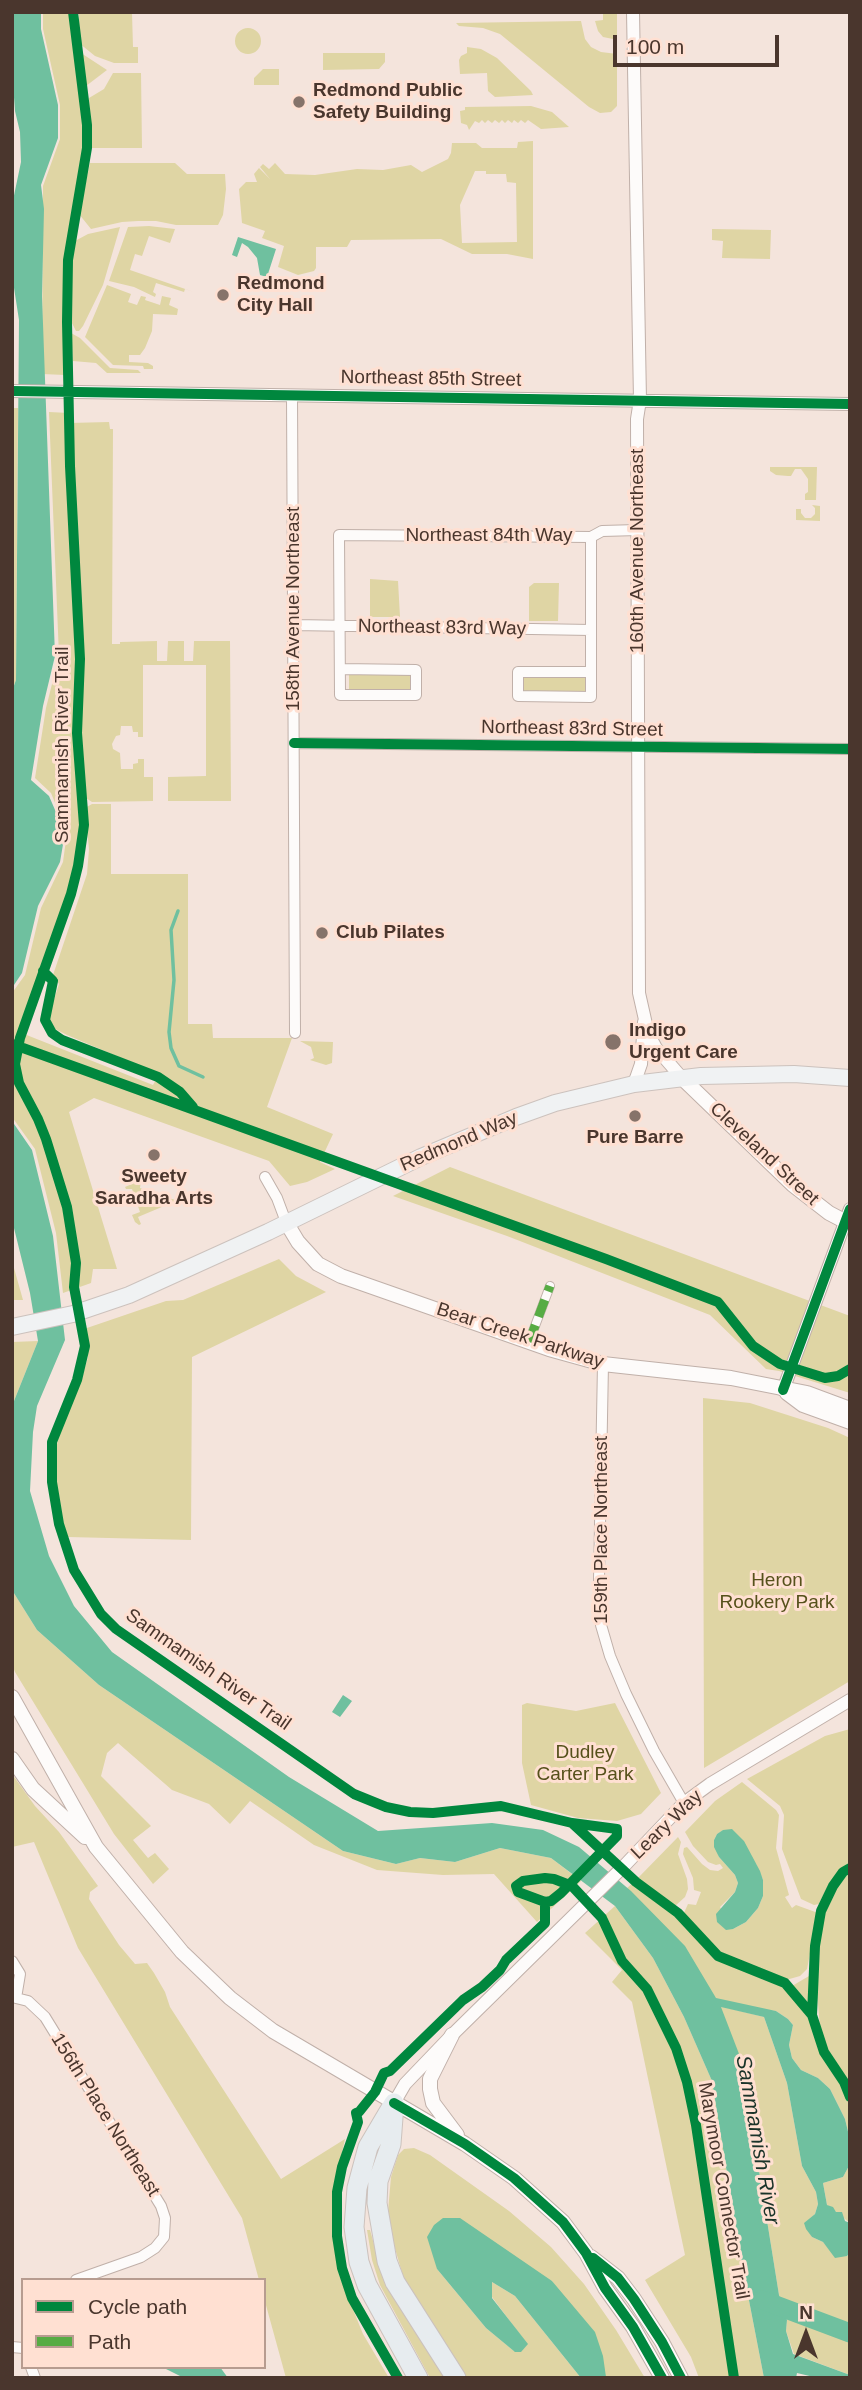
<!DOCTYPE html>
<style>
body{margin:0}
#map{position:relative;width:862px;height:2390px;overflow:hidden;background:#f4e4dc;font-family:Helvetica,sans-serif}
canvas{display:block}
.frame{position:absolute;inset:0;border:14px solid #4a362d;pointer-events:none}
.legend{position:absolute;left:21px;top:2278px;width:245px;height:91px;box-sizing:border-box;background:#ffe0d2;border:2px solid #b79c90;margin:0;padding:9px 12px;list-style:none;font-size:21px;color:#4a362d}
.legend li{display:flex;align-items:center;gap:14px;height:35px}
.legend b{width:35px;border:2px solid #b79c90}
.north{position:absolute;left:771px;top:2299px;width:70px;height:70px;-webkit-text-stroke:5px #ffe0d2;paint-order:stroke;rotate:0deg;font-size:19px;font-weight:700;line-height:28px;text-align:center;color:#4a362d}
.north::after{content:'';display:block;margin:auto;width:24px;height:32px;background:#4a362d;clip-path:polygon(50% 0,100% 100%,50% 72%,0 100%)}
.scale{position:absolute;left:613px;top:35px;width:166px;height:32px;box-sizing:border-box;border:4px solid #4a362d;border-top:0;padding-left:9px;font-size:21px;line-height:24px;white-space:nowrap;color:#4a362d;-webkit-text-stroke:5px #ffe0d2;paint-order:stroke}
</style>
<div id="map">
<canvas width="862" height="2390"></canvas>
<div class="frame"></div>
<ul class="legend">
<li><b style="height:9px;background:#00873e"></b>Cycle path</li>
<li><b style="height:9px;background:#57ac44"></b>Path</li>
</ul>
<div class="north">N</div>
<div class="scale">100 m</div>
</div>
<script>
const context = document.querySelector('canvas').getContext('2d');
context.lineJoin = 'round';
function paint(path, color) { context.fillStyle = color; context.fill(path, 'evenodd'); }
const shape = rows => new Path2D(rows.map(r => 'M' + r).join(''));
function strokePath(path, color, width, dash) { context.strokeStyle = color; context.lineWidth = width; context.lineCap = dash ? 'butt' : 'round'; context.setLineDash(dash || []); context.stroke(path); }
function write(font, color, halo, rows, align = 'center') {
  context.font = font + ' Helvetica,sans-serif'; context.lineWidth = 6; context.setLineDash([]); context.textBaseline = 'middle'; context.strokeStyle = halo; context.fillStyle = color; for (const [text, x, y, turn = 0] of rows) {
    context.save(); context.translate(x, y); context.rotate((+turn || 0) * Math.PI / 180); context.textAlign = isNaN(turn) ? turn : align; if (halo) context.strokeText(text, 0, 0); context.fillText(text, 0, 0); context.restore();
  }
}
paint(shape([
 [43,12,70,12,83,114,83,147,66,260,65,375,42,374,43,186,60,139,60,105,43,29],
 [79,12,132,13,133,47,138,47,138,63,114,63,95,56,79,43],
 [603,12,617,12,617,36,613,39,603,37,598,31,595,21,603,20],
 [581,21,585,39,591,47,601,52,617,54,617,106,611,112,600,113,589,107,500,34,483,28,459,26,456,23],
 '235 41a13 13 0 1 1 26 0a13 13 0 1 1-26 0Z',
 [467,47,481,49,497,58,531,91,533,95,495,97,488,91,487,73,460,74,459,60,461,56,467,53],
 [81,53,107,70,86,86,84,69],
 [323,53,385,53,385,62,379,69,323,70],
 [263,69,279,69,279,85,254,85,254,78],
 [113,73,141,73,142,148,90,148,89,98,104,89],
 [531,106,552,112,569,127,541,129,528,120,525,123,521,120,518,123,514,120,512,123,508,120,505,123,502,120,499,123,495,120,492,123,488,120,485,123,482,120,479,123,475,121,469,130,467,125,461,123,460,111,465,110,465,107],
 [533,141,533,259,507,254,472,254,441,239,351,240,347,247,316,247,316,268,314,271,298,275,278,267,284,246,262,238,265,231,242,223,239,189,246,182,257,182,254,174,259,168,270,179,260,167,263,164,269,169,275,163,285,174,315,175,357,169,383,170,411,165,422,172,448,159,451,153,452,143,476,143,482,148,517,148,518,142],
 [475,171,486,171,486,174,506,174,507,182,516,183,517,242,462,243,460,205],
 [90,163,175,163,187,174,225,174,226,189,223,215,218,225,176,225,156,221,138,221,122,222,91,229,79,214],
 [149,226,175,229,170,243,149,236,142,256,135,254,130,270,194,292,185,289,184,292,156,283,153,292,156,294,155,297,134,287,109,281,128,227],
 [120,227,103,285,83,326,79,331,76,331,70,319,72,253,75,241,88,234],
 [712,229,771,230,770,259,722,258,723,241,712,240],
 [107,285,131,294,128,302,137,305,141,296,146,297,145,300,160,305,162,296,171,298,169,305,178,309,177,315,153,314,152,331,145,348,140,355,129,355,129,362,148,363,153,366,153,369,144,369,143,366,113,365,85,337],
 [71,333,80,338,110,368,138,370,141,373,107,373,96,363,73,361],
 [12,408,18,408,16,680,12,691],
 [49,412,69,413,69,423,109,422,110,429,113,429,112,644,120,644,120,642,157,641,157,661,167,661,168,641,184,641,184,661,193,661,194,641,230,641,231,801,168,801,168,777,206,776,206,665,143,665,143,737,138,737,138,732,133,732,132,726,121,726,120,735,116,736,112,744,113,749,120,753,121,769,133,769,133,764,138,763,138,759,144,759,144,777,153,777,153,801,92,802,83,796,84,825,78,866,19,1032,153,1085,159,1074,67,1035,55,1029,50,1020,50,1012,59,984,53,975,87,874,89,849,85,808,92,804,111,804,111,874,188,874,188,1024,212,1024,213,1038,292,1038,267,1107,333,1134,320,1162,335,1169,307,1182,290,1186,269,1161,94,1098,69,1112,117,1269,93,1269,91,1283,63,1293,56,1233,35,1149,12,1117,12,993,25,975,41,908,63,862,67,832,51,793,35,778,46,708,59,656],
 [770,467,817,467,816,500,805,500,805,494,808,492,808,479,801,469,795,469,791,476,788,476,776,475,770,471],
 [812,505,820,506,820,521,796,520,796,509,801,509,801,513,805,518,811,518,815,514,815,508],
 [370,579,398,581,400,617,370,617],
 [534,583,559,583,558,621,529,621,529,587],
 [349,673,408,673,413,675,412,689,408,691,349,691],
 [585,675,585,693,526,693,521,690,522,677],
 [300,1041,333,1042,332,1063,326,1065,310,1060,314,1058,311,1047],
 [450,1167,850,1316,850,1393,779,1371,766,1369,710,1315,507,1236,393,1196],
 [141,1180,140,1188,175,1200,178,1193,191,1194,195,1204,192,1204,188,1196,138,1217,141,1224,139,1225,135,1222,132,1215,140,1212,132,1189,126,1189,125,1187],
 [279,1259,296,1276,326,1292,192,1357,191,1540,68,1537,58,1508,54,1458,61,1426,82,1378,88,1357,84,1329,166,1301,183,1300],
 [12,1261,23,1300,12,1300],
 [38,1341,12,1406,12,1342],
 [703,1398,750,1403,828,1428,850,1438,850,1681,704,1768],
 [12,1590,37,1630,99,1685,343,1851,396,1864,420,1858,455,1862,500,1848,551,1858,581,1881,537,1922,494,1874,443,1875,377,1870,314,1845,250,1801,230,1824,209,1804,172,1790,118,1743,107,1753,101,1776,151,1826,133,1840,148,1858,155,1853,169,1869,153,1884,114,1834,15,1672,12,1664],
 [527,1703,576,1711,615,1703,661,1793,641,1814,617,1821,578,1818,531,1805,522,1763,522,1705],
 [850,1729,850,1864,837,1874,829,1884,819,1904,814,1905,801,1899,782,1849,784,1815,780,1806,747,1779,825,1736],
 [12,1774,35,1806,59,1832,98,1886,90,1892,89,1899,119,1945,135,1964,147,1963,154,1973,165,1992,170,2007,281,2179,345,2139,333,2193,332,2223,339,2275,363,2334,389,2378,286,2378,264,2298,264,2280,259,2280,242,2218,78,1948,34,1842,12,1847],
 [742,1782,776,1810,779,1815,776,1848,789,1895,785,1897,792,1908,796,1905,818,1913,807,1969,800,1976,786,1980,723,1956,683,1915,688,1904,696,1905,701,1892,694,1890,693,1878,683,1854,684,1848,687,1847,702,1864,710,1870,718,1871,723,1868,720,1864,716,1865,708,1862,693,1846,685,1832,715,1801],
 [724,1830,756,1864,763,1880,763,1896,758,1908,746,1922,733,1929,720,1907,735,1892,738,1883,735,1875,719,1857,714,1840,717,1834],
 [678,1837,681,1842,678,1854,687,1879,688,1889,685,1897,674,1907,637,1879],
 [850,1871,850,2091,821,2041,815,1967,822,1922,827,1905,833,1889],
 [633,1883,673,1913,716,1959,771,1981,787,1989,799,2001,813,2024,817,2044,824,2059,841,2084,850,2106,850,2140,845,2119,830,2089,818,2078,801,2070,792,2058,789,2045,793,2025,788,2019,776,2011,720,2006,764,2017,787,2083,802,2166,816,2192,818,2204,815,2214,805,2223,812,2237,823,2242,829,2249,847,2256,850,2252,850,2375,794,2354,786,2331,787,2320,779,2295,741,2059,627,1888],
 [615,1906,653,1958,684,2017,712,2081,741,2259,764,2378,699,2378,691,2357,645,2280,685,2255,632,2002,612,1982,622,1970,585,1933],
 [809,1976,811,1977,810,2007,792,1986],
 [414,2148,430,2155,509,2211,551,2247,584,2284,616,2330,645,2378,605,2378,552,2281,437,2269,486,2328,514,2351,527,2344,492,2297,492,2282,515,2296,581,2378,465,2378,405,2283,394,2245,388,2211,391,2177,398,2155,404,2149],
 [850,2164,850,2223,827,2205,823,2183,843,2177],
 [367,2230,370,2230,381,2269,447,2378,430,2378,380,2285,372,2260]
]), '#dfd5a4');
paint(shape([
 [12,12,41,12,41,29,58,105,58,138,41,185,44,209,42,296,55,656,43,706,31,780,49,796,65,833,60,862,38,906,22,973,12,988,14,866,12,691,16,680,19,320,12,275,12,205,21,162,20,132,15,111,12,70],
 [238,237,276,249,267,277,260,275,257,258,248,247,242,243,237,257,232,255],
 [12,1121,32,1150,53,1236,65,1340,37,1406,33,1432,30,1491,49,1556,74,1606,112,1652,289,1777,378,1831,492,1823,543,1830,579,1847,631,1891,685,1946,716,1998,776,2011,788,2019,793,2025,789,2045,792,2058,801,2070,818,2078,830,2089,845,2119,850,2140,850,2164,843,2177,823,2183,827,2205,833,2207,836,2212,842,2212,845,2221,850,2223,850,2252,847,2256,835,2258,823,2242,812,2237,806,2229,804,2223,815,2214,818,2204,816,2192,802,2166,787,2083,764,2017,721,2007,741,2059,779,2295,787,2320,786,2331,793,2354,850,2375,850,2378,818,2378,797,2373,796,2378,764,2378,741,2259,712,2081,684,2017,653,1958,615,1906,551,1858,500,1848,455,1862,420,1858,396,1864,343,1851,99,1685,37,1630,12,1590,12,1406,38,1341,30,1293,12,1220],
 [343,1695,352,1701,340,1717,332,1712],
 [732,1829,744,1841,760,1871,763,1880,763,1896,758,1908,746,1922,733,1929,726,1930,717,1922,716,1914,735,1892,738,1883,735,1875,719,1857,714,1847,714,1840,717,1834,723,1830],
 [443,2218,460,2218,552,2281,595,2332,603,2356,606,2377,581,2378,515,2296,492,2282,492,2298,528,2344,521,2352,515,2352,486,2328,437,2269,427,2237,434,2225],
 [162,2367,220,2367,228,2378,184,2378]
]), '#6fc09f');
strokePath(shape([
 [178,911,171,930,174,980,169,1032,171,1048,179,1066,203,1077]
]), '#6fc09f', 3.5);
strokePath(shape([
 [762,2300,850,2333]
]), '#6fc09f', 19);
const pedestrian = shape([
 [529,1342,550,1286]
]);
const minor = shape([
 [292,395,295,1033],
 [591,537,591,672],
 [294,625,591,630],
 [340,669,416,670,416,695,340,695,339,535,591,537,602,531,638,530],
 [518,672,591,672,591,697,518,696,518,672],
 [294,743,850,749],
 [265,1177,277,1198,286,1222],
 [603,1364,599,1579,601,1625,610,1656,626,1694,654,1751,684,1803],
 [12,1961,20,1974,16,1998],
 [12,1997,28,2001,45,2017,161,2206,165,2218,164,2237,155,2248,141,2257,76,2280],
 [12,2347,23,2348],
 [31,2367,35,2378]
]);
const tertiary = shape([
 [633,12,640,400,637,419,639,993,648,1033,656,1048,682,1078],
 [12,391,850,404],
 [634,1084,641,1064,644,1022],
 [783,1390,850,1209],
 [394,2103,405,2084,452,2035,625,1865,684,1803,710,1784,850,1700]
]);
const secondary = shape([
 [682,1078,793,1185,829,1213,850,1224],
 [286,1222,298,1242,318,1264,341,1276,549,1349,603,1364,731,1378,807,1393,850,1409],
 [787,1393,803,1405,850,1422],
 [12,1697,96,1847,182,1952,230,1998,273,2031,465,2144,514,2178,563,2222,586,2253,605,2288,633,2327,662,2378],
 [12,1759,33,1789,85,1837],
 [452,2035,430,2079,430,2089,433,2103,457,2135],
 [591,2257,618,2278,634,2299,662,2342,681,2378]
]);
const primary = shape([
 [12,1327,73,1314,129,1295,268,1232,421,1157,516,1117,555,1103,634,1084,701,1076,794,1074,850,1078]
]);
const motorway = shape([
 [394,2103,368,2147,357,2188,354,2227,359,2262,367,2285,418,2378],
 [394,2104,391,2144,378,2181,377,2203,387,2261,395,2282,456,2378]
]);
strokePath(pedestrian, '#c0b0a9', 10);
strokePath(minor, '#c0b0a9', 12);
strokePath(tertiary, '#c0b0a9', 14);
strokePath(secondary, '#c0b0a9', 16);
strokePath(primary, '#ccc2bd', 18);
strokePath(motorway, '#ccc2bd', 21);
strokePath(pedestrian, '#fdfbfa', 8);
strokePath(minor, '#fdfbfa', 10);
strokePath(tertiary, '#fdfbfa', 12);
strokePath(secondary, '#fdfbfa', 14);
strokePath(primary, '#f0f2f3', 16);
strokePath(motorway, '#e7ecef', 19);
strokePath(shape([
 [529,1342,550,1286]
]), '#57ac44', 9, [18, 9]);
strokePath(shape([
 [73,12,87,125,87,148,68,260,67,322,70,466,80,659,77,733,84,825,78,866,71,894,20,1038,15,1064,19,1083,38,1119,46,1139,67,1207,76,1263,74,1287,85,1346,77,1380,52,1442,52,1482,59,1524,74,1570,101,1614,116,1629,354,1794,386,1807,410,1812,433,1813,501,1806,572,1823,617,1829,617,1836,561,1893,551,1901,545,1902],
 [12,391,850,404],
 [294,743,850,749],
 [43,971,53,981,45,1020,52,1033,62,1040,158,1077,180,1092,193,1107],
 [12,1044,606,1259,718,1302,753,1346,780,1364,825,1378,838,1376,850,1369],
 [783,1390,850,1209],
 [572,1823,636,1882,678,1913,718,1956,785,1983,812,2015],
 [850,1868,843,1872,833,1886,821,1911,815,1946,812,2015,824,2052,844,2082,850,2097],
 [545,1902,518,1892,516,1886,523,1881,545,1878,554,1879,572,1886,602,1918,622,1961,647,1989,676,2048,687,2082,696,2125,734,2378],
 [394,2103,465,2144,514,2178,563,2222,586,2253,605,2288,633,2327,662,2378],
 [593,2258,618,2278,634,2299,662,2342,681,2378],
 [398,2378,352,2298,342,2268,337,2236,337,2192,342,2167,358,2122,356,2113,359,2112,375,2092,384,2073,390,2071,463,2000,482,1987,500,1970,506,1960,545,1923,545,1902]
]), '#00873e', 10);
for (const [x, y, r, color] of [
 [299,102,7,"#86736a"],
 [223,295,7,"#86736a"],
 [322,933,7,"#86736a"],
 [613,1042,9,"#86736a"],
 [635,1116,7,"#86736a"],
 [154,1155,7,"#86736a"]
]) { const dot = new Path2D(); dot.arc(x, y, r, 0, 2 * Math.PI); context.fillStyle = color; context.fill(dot); strokePath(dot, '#ffe0d2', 2.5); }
write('bold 19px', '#4a362d', '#ffe0d2', [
 ["Redmond Public",313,91],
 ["Safety Building",313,113],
 ["Redmond",237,284],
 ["City Hall",237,306],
 ["Club Pilates",336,933],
 ["Indigo",629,1031],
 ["Urgent Care",629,1053],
 ["Pure Barre",635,1138,"center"],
 ["Sweety",154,1177,"center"],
 ["Saradha Arts",154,1199,"center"]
], 'left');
write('19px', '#4a362d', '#ffe0d2', [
 ["Northeast 85th Street",431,379,1],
 ["Northeast 84th Way",489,536],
 ["160th Avenue Northeast",638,551,-90],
 ["158th Avenue Northeast",294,609,-90],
 ["Northeast 83rd Way",442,628,1],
 ["Northeast 83rd Street",572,729,1],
 ["Sammamish River Trail",63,745,-90],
 ["Redmond Way",459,1142,-23],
 ["Cleveland Street",764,1154,43],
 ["Bear Creek Parkway",520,1336,18],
 ["159th Place Northeast",602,1530,-90],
 ["Sammamish River Trail",208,1670,35],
 ["Leary Way",667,1825,-44],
 ["156th Place Northeast",105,2115,58],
 ["Marymoor Connector Trail",723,2191,80]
]);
write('19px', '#56511b', '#ffe0d2', [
 ["Heron",777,1581],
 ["Rookery Park",777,1603],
 ["Dudley",585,1753],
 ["Carter Park",585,1775]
]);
write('italic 21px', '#1a3329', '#ffe0d2', [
 ["Sammamish River",757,2140,80]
]);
</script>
